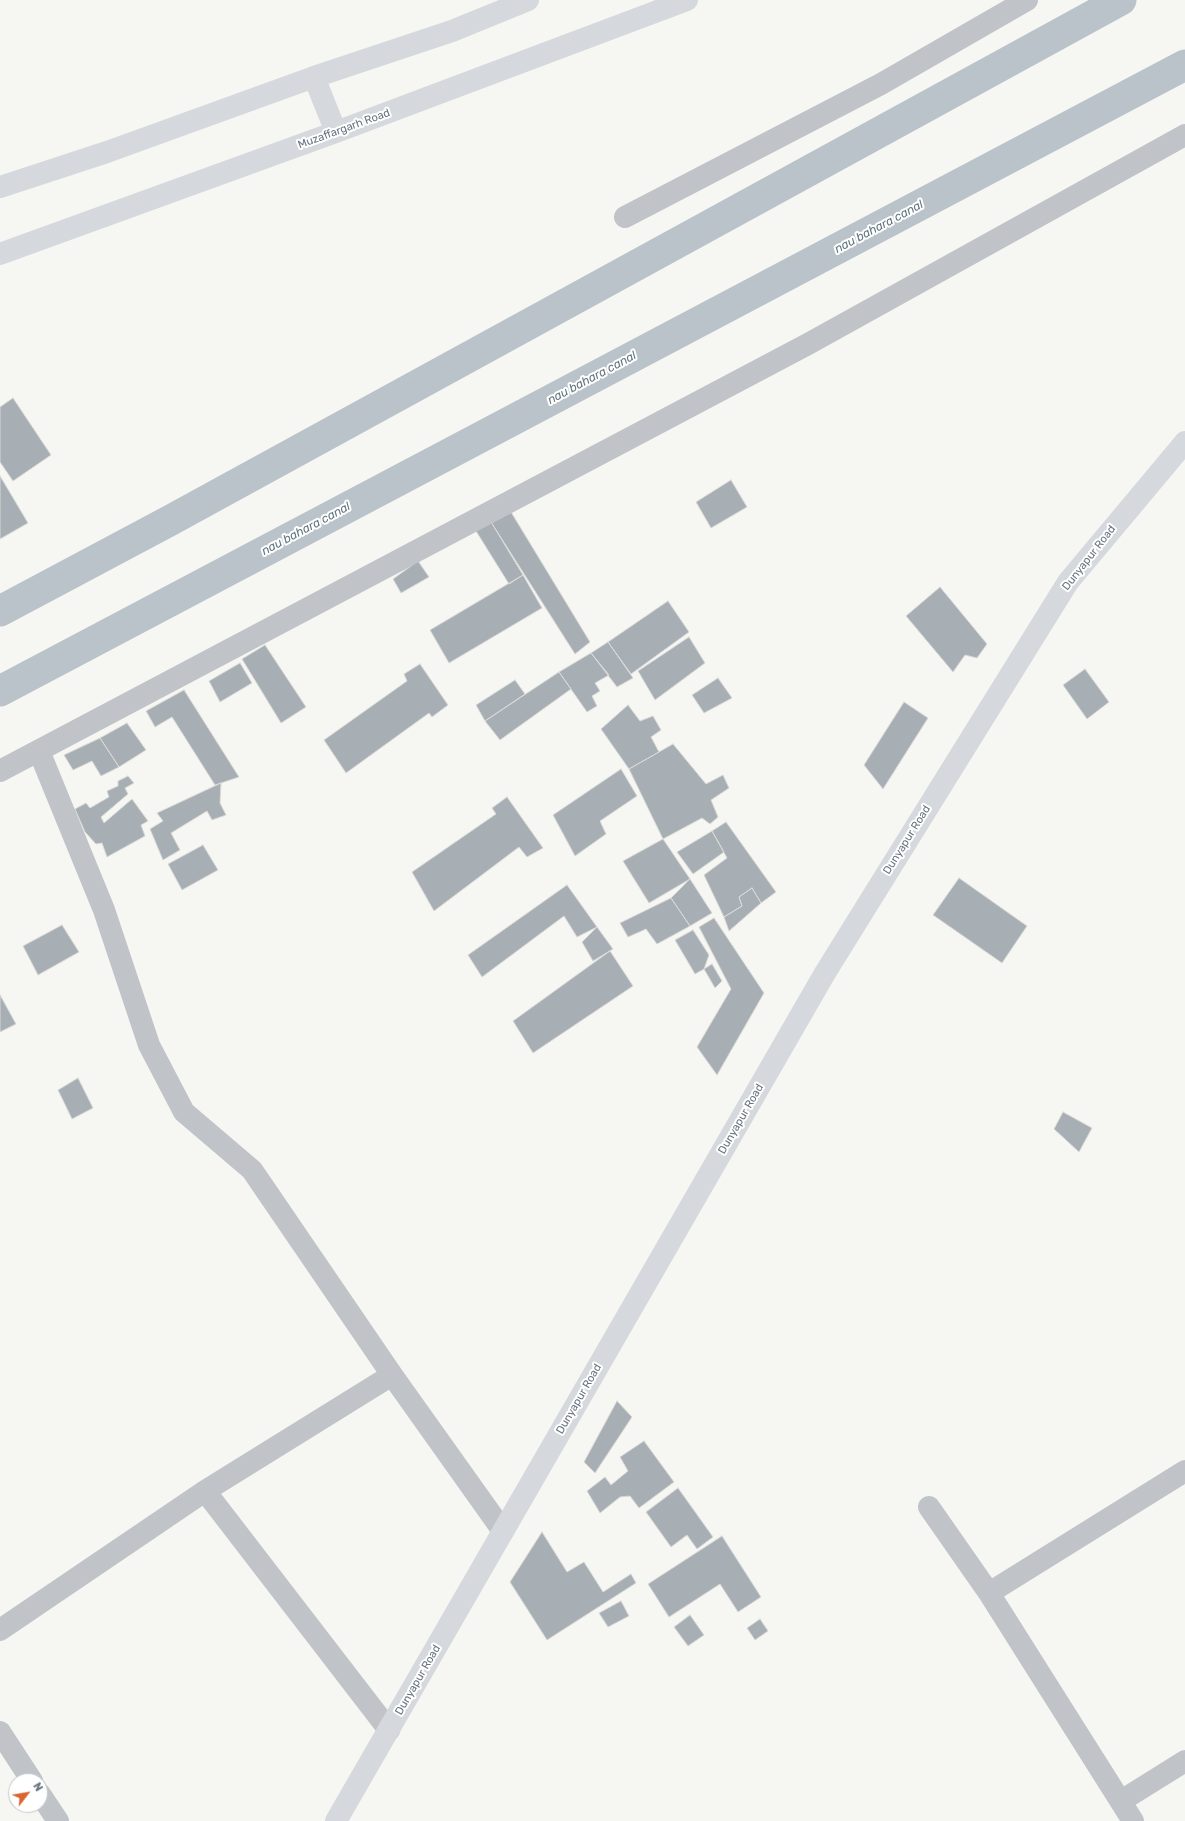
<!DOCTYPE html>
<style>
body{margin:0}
#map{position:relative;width:1185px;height:1821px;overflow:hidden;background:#f6f6f3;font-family:Rubik,sans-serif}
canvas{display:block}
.north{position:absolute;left:8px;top:1773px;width:40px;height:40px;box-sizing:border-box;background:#fff;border:1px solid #c2c7cd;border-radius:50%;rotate:59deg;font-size:11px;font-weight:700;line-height:16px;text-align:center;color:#677482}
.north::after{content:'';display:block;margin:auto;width:14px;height:18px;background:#d86532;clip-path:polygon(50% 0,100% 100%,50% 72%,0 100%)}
</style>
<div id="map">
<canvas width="1185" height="1821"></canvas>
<div class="north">N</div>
</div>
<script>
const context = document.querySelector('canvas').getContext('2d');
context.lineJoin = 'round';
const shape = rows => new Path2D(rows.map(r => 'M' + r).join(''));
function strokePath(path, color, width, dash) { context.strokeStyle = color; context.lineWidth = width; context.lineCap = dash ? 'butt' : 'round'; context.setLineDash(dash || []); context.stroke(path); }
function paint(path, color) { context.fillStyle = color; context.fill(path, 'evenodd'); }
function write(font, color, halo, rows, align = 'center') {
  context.font = font + ' Rubik,sans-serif'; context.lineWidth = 4; context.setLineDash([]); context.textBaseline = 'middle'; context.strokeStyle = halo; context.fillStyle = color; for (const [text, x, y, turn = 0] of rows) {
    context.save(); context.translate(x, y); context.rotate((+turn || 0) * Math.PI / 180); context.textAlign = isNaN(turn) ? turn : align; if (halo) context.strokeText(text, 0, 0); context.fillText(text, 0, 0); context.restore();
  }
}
strokePath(shape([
 [0,611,171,520,1121,0],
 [0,691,1185,65]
]), '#bac3c9', 31);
const building = shape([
 [13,398,51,455,13,481,0,462,0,407,13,398],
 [0,476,28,523,0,539,0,476],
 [731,480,747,507,711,528,696,502,731,480],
 [511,512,590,642,575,654,491,522,511,512],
 [491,522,523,575,509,584,476,531,491,522],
 [418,561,429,577,401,593,393,579,418,561],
 [523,575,542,608,449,663,430,630,523,575],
 [940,587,987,644,977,658,965,655,953,672,906,616,940,587],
 [668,601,689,632,631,674,608,642,668,601],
 [689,637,705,663,655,700,638,671,689,637],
 [608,642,633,678,617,687,591,653,608,642],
 [265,645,306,707,281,723,242,659,265,645],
 [591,653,609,675,595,683,600,691,592,696,597,706,587,712,559,672,591,653],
 [240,663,252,683,220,702,209,681,240,663],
 [420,664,448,705,432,717,429,713,346,773,324,740,407,681,404,674,420,664],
 [1085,669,1109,702,1087,719,1063,685,1085,669],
 [559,672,571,689,500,740,485,721,559,672],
 [718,678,732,698,704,713,692,695,718,678],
 [515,680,525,694,485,721,476,705,515,680],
 [184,690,239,777,215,785,172,717,155,727,146,711,184,690],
 [904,702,928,718,883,789,864,765,904,702],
 [628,705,640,721,653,716,661,730,651,737,659,752,629,769,601,729,628,705],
 [127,723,146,750,119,767,100,738,127,723],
 [100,738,119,767,101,776,92,761,73,770,64,755,100,738],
 [673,744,706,784,723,775,729,788,711,800,718,817,710,824,702,818,663,839,629,769,673,744],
 [621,769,637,796,600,821,606,834,575,856,553,815,621,769],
 [128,776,134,783,125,788,128,794,101,817,104,823,132,799,148,821,141,825,145,836,107,857,102,843,96,844,85,832,75,809,86,803,90,808,109,797,107,791,118,786,118,781,128,776],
 [221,783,220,803,226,815,212,820,207,811,171,833,180,850,163,860,150,829,163,821,157,813,221,783],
 [507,797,543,848,527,857,519,847,434,911,412,872,496,814,492,808,507,797],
 [726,822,776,892,761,903,752,888,739,897,742,906,724,917,704,875,727,858,712,831,726,822],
 [712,831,724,852,693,874,677,852,712,831],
 [663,839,690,879,649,903,623,861,663,839],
 [203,845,218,870,182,890,168,864,203,845],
 [959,878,1027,926,1002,963,933,915,959,878],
 [690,879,712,913,690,926,671,898,690,879],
 [567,885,597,927,577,937,564,916,482,977,468,955,567,885],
 [752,888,761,903,729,931,724,917,742,906,739,897,752,888],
 [671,898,690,926,657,944,646,929,628,937,620,923,671,898],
 [714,918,764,993,717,1075,697,1047,731,989,699,927,714,918],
 [62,925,79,952,38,975,23,946,62,925],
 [597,927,613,949,593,961,582,942,597,927],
 [693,930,709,955,704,969,695,974,675,940,693,930],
 [610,951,633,986,533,1053,513,1021,610,951],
 [712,964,722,981,715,988,704,969,712,964],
 [0,995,16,1024,0,1032,0,995],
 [78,1078,93,1108,72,1119,58,1090,78,1078],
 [1063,1112,1092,1128,1079,1152,1054,1129,1063,1112],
 [617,1401,632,1417,595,1473,584,1462,617,1401],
 [644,1441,674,1482,639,1508,630,1496,620,1497,600,1513,587,1491,605,1477,611,1485,628,1471,620,1457,644,1441],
 [678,1488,713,1537,697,1549,687,1535,671,1547,646,1512,678,1488],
 [542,1532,567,1572,584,1562,603,1592,631,1574,636,1583,547,1640,510,1582,542,1532],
 [722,1536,761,1597,738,1612,720,1584,669,1617,648,1584,722,1536],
 [621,1601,629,1616,608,1627,599,1613,621,1601],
 [690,1615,704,1635,688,1646,674,1627,690,1615],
 [760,1619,768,1631,755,1640,747,1628,760,1619]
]);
paint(building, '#a7aeb4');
strokePath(building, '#d8d8d6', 1);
strokePath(shape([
 [625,217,881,84,1027,0],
 [39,751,104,910,149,1045,184,1112,252,1170,392,1375,503,1531],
 [0,771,808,344,1185,135],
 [205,1491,389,1730],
 [929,1507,989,1593,1133,1821],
 [989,1593,1185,1471],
 [0,1630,205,1491,392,1375],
 [0,1732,32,1781],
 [40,1794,58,1821],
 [1121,1801,1185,1761]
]), '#c0c3c7', 22);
strokePath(shape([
 [336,1821,825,973,1068,582,1185,442]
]), '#d5d8dc', 22);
strokePath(shape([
 [314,77,336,132],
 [0,187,107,152,314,77,452,31,528,0],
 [0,254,336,132,687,0]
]), '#d5d8dc', 22);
write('11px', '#677482', '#fff', [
 ["Muzaffargarh Road",344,129,-20],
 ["Dunyapur Road",1089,558,-52],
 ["Dunyapur Road",907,840,-58],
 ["Dunyapur Road",741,1119,-60],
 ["Dunyapur Road",579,1399,-60],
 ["Dunyapur Road",418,1680,-60]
]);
write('italic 12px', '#63757f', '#fff', [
 ["nau bahara canal",879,227,-28],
 ["nau bahara canal",592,378,-28],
 ["nau bahara canal",306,529,-28]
]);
</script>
